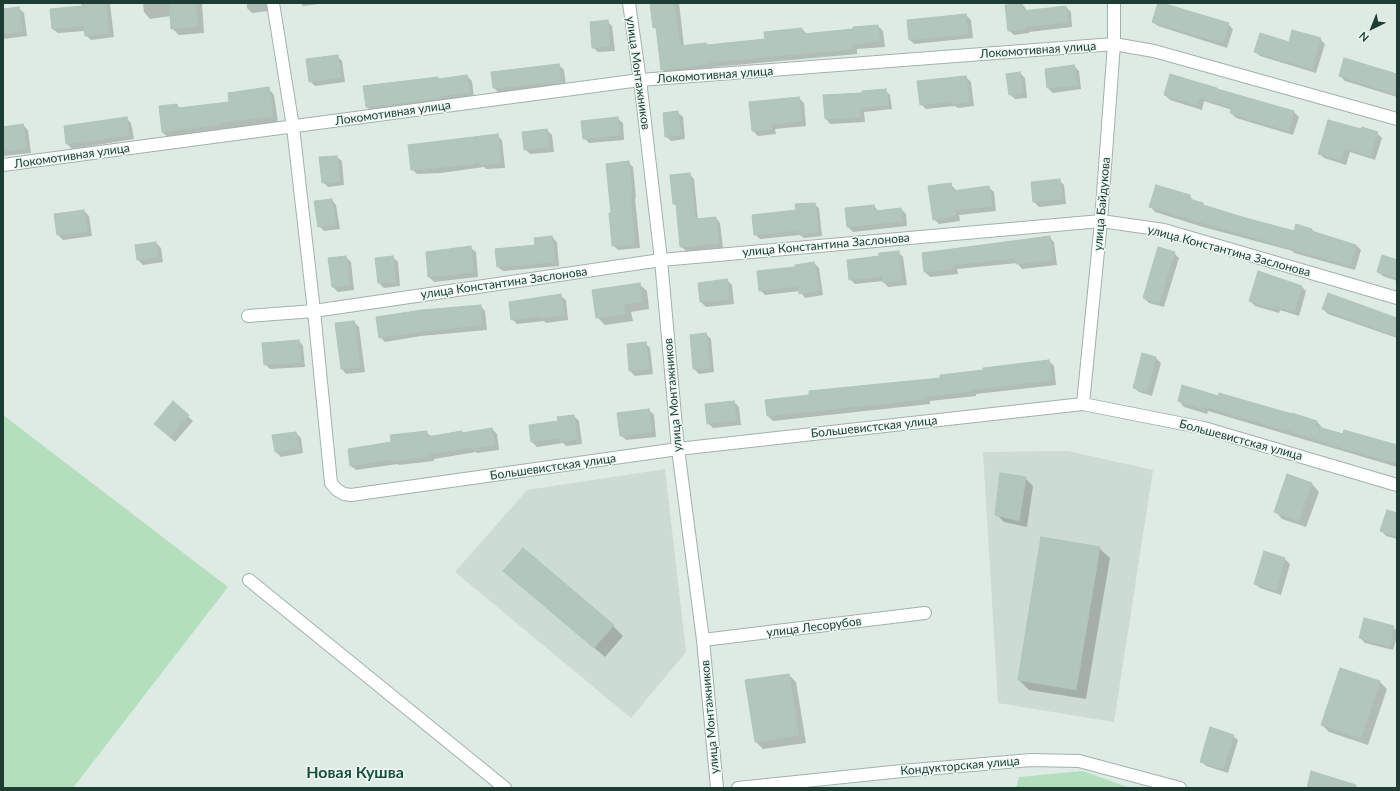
<!DOCTYPE html>
<meta charset="utf-8">
<style>
body{margin:0}
#map{position:relative;width:1400px;height:791px;overflow:hidden;background:#deebe4;font-family:Lato,sans-serif}
canvas{display:block}
.frame{position:absolute;inset:0;border:4px solid #1d3c33;pointer-events:none}
.north{position:absolute;left:1352px;top:8px;width:40px;height:40px;-webkit-text-stroke:3px #eef8f2;paint-order:stroke;rotate:223deg;font-size:11px;font-weight:700;line-height:16px;text-align:center;color:#1d3c33}
.north::after{content:'';display:block;margin:auto;width:14px;height:18px;background:#1d3c33;clip-path:polygon(50% 0,100% 100%,50% 72%,0 100%)}
</style>
<div id="map">
<canvas width="1400" height="791"></canvas>
<div class="frame"></div>
<div class="north">N</div>
</div>
<script>
const context = document.querySelector('canvas').getContext('2d');
context.lineJoin = 'round';
function paint(path, color) { context.fillStyle = color; context.fill(path, 'evenodd'); }
const shape = rows => new Path2D(rows.map(r => 'M' + r).join(''));
function strokePath(path, color, width, dash) { context.strokeStyle = color; context.lineWidth = width; context.lineCap = dash ? 'butt' : 'round'; context.setLineDash(dash || []); context.stroke(path); }
function write(font, color, halo, rows, align = 'center') {
  context.font = font + ' Lato,sans-serif'; context.lineWidth = 3; context.setLineDash([]); context.textBaseline = 'middle'; context.strokeStyle = halo; context.fillStyle = color; for (const [text, x, y, turn = 0] of rows) {
    context.save(); context.translate(x, y); context.rotate((+turn || 0) * Math.PI / 180); context.textAlign = isNaN(turn) ? turn : align; if (halo) context.strokeText(text, 0, 0); context.fillText(text, 0, 0); context.restore();
  }
}
paint(shape([
 [1068,451,1153,470,1114,722,998,703,983,452],
 [665,469,686,652,631,718,455,572,527,490]
]), '#ccdbd3');
paint(shape([
 [3,415,228,587,73,788,3,788],
 [1083,771,1130,788,1016,788,1019,777]
]), '#b4dfbd');
paint(shape([
 [82,3,109,3,110,4,114,37,91,40,86,35,85,31,58,33,53,29,83,7],
 [143,3,202,3,204,33,179,35,172,28,171,16,150,19,144,12],
 [247,3,268,3,269,11,252,13,247,8],
 [300,3,319,3,319,4,303,6],
 [651,3,679,3,684,46,706,44,708,46,766,40,802,29,807,34,854,29,878,26,883,31,885,47,857,49,857,54,714,67,714,69,668,75,662,69,658,31,654,27],
 [1159,3,1228,24,1233,29,1227,48,1158,26,1153,22],
 [1022,4,1026,9,1027,12,1066,7,1071,12,1072,27,1029,32,1029,33,1014,35,1009,30],
 [19,8,24,13,27,36,3,39,3,10],
 [966,15,971,20,973,38,914,44,910,40],
 [608,22,612,26,615,51,598,52,593,47],
 [1320,39,1325,44,1316,73,1260,56,1255,51,1290,43],
 [337,56,342,61,345,82,315,86,310,81],
 [559,65,564,70,566,86,499,93,494,88,492,73],
 [1074,66,1079,71,1081,89,1053,93,1048,88],
 [1020,73,1025,78,1027,98,1015,99,1010,94],
 [1171,75,1294,112,1299,117,1293,135,1236,118,1231,113,1232,110,1204,101,1202,110,1170,100,1165,95],
 [1397,75,1397,97,1345,81,1340,76],
 [467,76,472,81,474,97,372,112,367,107,364,87,437,78,439,80],
 [966,77,971,82,974,106,958,108,955,106,926,109,921,104],
 [268,88,274,95,278,122,169,138,162,132,177,105,181,109,230,103],
 [885,90,890,95,892,109,864,112,865,122,830,124,826,119,864,94],
 [799,98,804,103,806,126,775,129,776,134,758,136,753,131],
 [678,113,683,117,685,139,671,141,666,136],
 [126,118,131,123,134,139,72,149,67,144],
 [618,119,623,123,624,140,589,143,584,138],
 [23,125,28,130,31,153,3,156,3,128],
 [547,130,552,135,554,152,530,154,525,149],
 [1361,130,1377,133,1382,138,1375,160,1350,152,1346,165,1324,158,1319,153],
 [497,135,502,140,505,168,486,169,484,167,441,173,417,174,412,169],
 [337,157,342,161,344,185,328,187,323,182],
 [628,162,633,167,636,198,635,198,640,248,618,250,613,245,612,214],
 [689,174,694,179,698,220,716,218,720,223,723,248,686,251,681,246,677,207,674,203],
 [1059,180,1064,185,1066,204,1039,207,1034,202],
 [950,184,955,189,956,191,989,188,994,192,996,211,959,215,960,221,939,224,934,219],
 [1190,196,1194,202,1203,204,1206,207,1295,232,1312,230,1315,233,1356,245,1361,250,1355,270,1294,253,1293,251,1203,227,1155,212,1151,207],
 [332,200,336,205,340,229,324,231,319,226],
 [814,204,819,208,822,236,804,238,800,235,760,239,755,234,797,211],
 [874,206,879,212,901,209,906,214,907,226,853,232,848,227,846,209],
 [84,211,89,216,92,236,63,240,58,235,55,215],
 [552,237,557,242,559,266,503,271,498,267],
 [1049,237,1054,242,1057,265,1022,269,1017,263,957,269,958,274,930,277,925,272,967,249,967,247],
 [156,243,161,248,163,262,143,265,138,260],
 [471,248,476,252,478,277,434,282,429,277,427,253],
 [898,252,903,257,907,285,888,287,883,281,855,284,850,279,881,257],
 [1174,253,1179,258,1164,307,1149,303,1144,298],
 [346,257,351,262,354,290,338,292,333,287],
 [393,257,398,262,400,286,384,288,379,283,376,259],
 [1397,261,1397,281,1383,276,1378,272],
 [814,263,819,268,823,295,805,298,800,291,765,295,760,290,796,268],
 [727,280,732,285,734,304,706,307,701,302],
 [639,284,647,291,649,309,631,312,633,321,605,325,597,317],
 [1302,287,1306,291,1299,316,1280,310,1279,313,1255,306,1250,301],
 [561,296,566,300,568,320,546,323,544,321,517,324,512,319],
 [480,306,485,311,487,330,421,336,385,342,380,337],
 [1323,309,1397,319,1397,338,1328,314],
 [354,322,359,327,365,372,346,374,342,369,336,324],
 [706,334,711,339,714,372,699,374,694,369,691,336],
 [299,341,303,346,305,367,270,369,265,364],
 [645,343,650,348,653,374,635,376,630,371,628,345],
 [1143,354,1156,358,1161,363,1152,396,1139,392,1134,388],
 [1049,361,1054,366,1056,385,976,394,976,396,930,401,930,404,773,421,768,416,942,379],
 [1219,397,1316,421,1322,427,1321,428,1344,435,1397,447,1397,467,1208,411,1207,414,1184,407,1179,401],
 [734,402,739,407,741,425,713,428,708,423],
 [173,403,193,421,175,442,160,429],
 [649,410,654,415,656,437,626,440,621,435],
 [574,416,579,421,582,444,566,446,563,443,537,447,532,442,559,421],
 [492,429,497,434,499,450,477,453,476,452,434,459,434,461,399,465,398,464,356,470,351,466,392,443,426,432,432,437],
 [296,433,301,438,303,453,281,457,276,452],
 [1025,478,1033,486,1027,527,1004,522,996,514],
 [1312,484,1319,492,1306,527,1282,519,1275,511],
 [1397,514,1397,539,1386,536,1382,531],
 [1099,548,1110,558,1086,699,1029,690,1019,680],
 [1264,553,1285,559,1290,564,1281,595,1260,588,1255,584],
 [505,571,613,626,623,636,605,657,515,581],
 [1393,627,1397,631,1397,637,1393,650,1365,643,1360,638],
 [789,675,796,682,806,743,763,749,756,742],
 [1380,682,1387,689,1368,745,1329,732,1322,725],
 [1233,736,1238,740,1228,773,1206,766,1201,761]
]), '#0003');
const building = shape([
 [81,3,106,3,109,33,85,36,84,26,52,29,50,9,82,6,81,3],
 [169,3,196,3,198,26,171,29,169,3],
 [650,3,674,3,680,46,706,43,707,45,765,39,764,32,802,28,803,34,853,29,853,27,878,25,880,41,852,44,852,49,709,62,709,64,661,70,656,27,653,28,650,3],
 [1022,3,1023,11,1066,6,1068,22,1025,27,1025,29,1008,31,1005,5,1022,3],
 [1158,3,1162,3,1229,23,1223,43,1152,22,1158,3],
 [19,7,23,31,3,34,3,9,19,7],
 [966,14,968,34,909,40,907,20,966,14],
 [608,20,610,46,592,48,590,22,608,20],
 [1292,30,1321,38,1312,69,1254,52,1260,33,1289,42,1292,30],
 [338,55,341,77,309,82,306,59,338,55],
 [1344,58,1397,74,1397,85,1394,94,1339,76,1344,58],
 [559,64,561,82,493,88,491,72,559,64],
 [1074,65,1077,85,1047,88,1045,69,1074,65],
 [1020,72,1023,93,1009,95,1006,74,1020,72],
 [1170,74,1217,88,1217,89,1294,111,1288,131,1230,113,1231,107,1199,97,1197,105,1164,95,1170,74],
 [467,75,470,92,440,96,440,98,366,107,363,86,438,77,438,79,467,75],
 [966,76,969,102,952,104,952,101,920,105,917,81,966,76],
 [269,87,273,116,218,123,218,125,180,129,180,130,162,132,159,106,177,104,178,108,229,102,228,93,269,87],
 [886,89,888,105,860,108,860,117,825,119,823,95,862,93,862,91,886,89],
 [799,97,802,121,771,124,772,129,752,131,749,102,799,97],
 [678,111,681,135,665,137,663,113,678,111],
 [127,117,129,135,66,144,64,126,127,117],
 [618,117,620,135,583,139,581,121,618,117],
 [1328,120,1361,129,1362,127,1378,132,1370,156,1345,148,1341,160,1318,154,1328,120],
 [23,124,27,148,3,151,3,127,23,124],
 [547,129,549,147,524,150,522,132,547,129],
 [498,134,501,163,480,165,480,163,436,168,411,170,408,145,498,134],
 [337,156,340,181,322,183,319,157,337,156],
 [629,161,632,194,630,194,635,244,612,246,609,213,611,213,606,164,629,161],
 [690,173,695,219,716,217,719,243,680,247,676,204,673,204,670,175,690,173],
 [1060,179,1062,199,1033,202,1031,182,1060,179],
 [951,183,952,191,989,186,992,206,955,210,955,216,933,220,928,186,951,183],
 [1156,185,1190,195,1189,199,1203,203,1203,205,1242,217,1294,231,1296,224,1312,229,1312,231,1356,245,1350,266,1149,207,1156,185],
 [332,199,336,224,318,227,314,201,332,199],
 [815,203,818,232,798,234,798,230,754,235,752,215,796,210,795,204,815,203],
 [874,205,875,211,901,208,903,221,847,227,845,208,874,205],
 [84,210,87,232,57,235,54,214,84,210],
 [552,236,555,262,497,267,495,249,535,245,534,238,552,236],
 [1050,236,1052,260,1016,264,1015,258,953,265,953,269,924,272,922,253,1050,236],
 [156,242,158,257,137,260,135,245,156,242],
 [471,246,474,272,428,277,426,252,471,246],
 [1158,247,1175,252,1159,303,1143,298,1158,247],
 [899,251,902,280,883,283,882,276,849,280,847,260,879,256,879,253,899,251],
 [1382,255,1397,260,1397,278,1377,272,1382,255],
 [346,256,350,285,332,287,328,258,346,256],
 [393,256,396,282,378,283,375,258,393,256],
 [814,262,819,290,799,294,798,286,759,291,757,271,795,267,795,265,814,262],
 [1258,271,1302,286,1294,312,1275,306,1274,309,1249,301,1258,271],
 [727,279,729,299,700,302,698,283,727,279],
 [640,283,642,302,624,304,626,314,596,318,592,290,640,283],
 [1328,293,1397,318,1397,336,1322,309,1328,293],
 [561,294,564,315,540,318,540,316,511,320,509,302,561,294],
 [481,305,482,325,416,332,379,338,376,317,422,310,481,305],
 [354,321,360,367,341,369,335,323,354,321],
 [706,333,710,368,693,369,690,335,706,333],
 [299,340,301,362,264,365,262,343,299,340],
 [646,342,649,369,629,371,627,344,646,342],
 [1142,353,1156,357,1147,392,1133,388,1142,353],
 [1049,360,1052,380,971,390,971,391,925,397,926,399,767,416,765,400,809,395,809,391,940,378,940,375,983,370,983,368,1049,360],
 [1182,385,1218,396,1219,393,1292,414,1292,413,1317,421,1315,426,1343,434,1344,430,1397,445,1397,463,1339,447,1284,429,1284,430,1203,406,1202,409,1178,401,1182,385],
 [173,401,189,415,170,437,154,424,173,401],
 [734,401,736,420,707,424,705,404,734,401],
 [649,409,652,432,620,436,617,413,649,409],
 [574,415,577,439,560,442,560,438,531,442,529,425,558,421,557,417,574,415],
 [492,428,495,445,471,449,471,447,429,454,430,457,393,461,393,459,350,466,348,449,391,442,390,435,427,431,427,437,462,431,462,433,492,428],
 [296,432,299,449,275,452,272,435,296,432],
 [1000,473,1026,477,1019,521,995,515,1000,473],
 [1287,474,1312,483,1299,521,1274,512,1287,474],
 [1387,510,1397,513,1397,536,1380,531,1387,510],
 [1041,537,1100,547,1076,690,1018,680,1041,537],
 [523,548,614,625,594,648,503,571,523,548],
 [1264,551,1285,558,1276,591,1254,584,1264,551],
 [1364,618,1394,626,1389,646,1359,638,1364,618],
 [1340,668,1380,681,1361,738,1321,725,1340,668],
 [789,674,799,735,755,742,745,680,789,674],
 [1210,727,1234,735,1223,769,1200,762,1210,727],
 [1311,771,1356,785,1356,788,1307,788,1311,771]
]);
paint(building, '#b3c6bd');
strokePath(building, '#afc5bb', 1);
const minor = shape([
 [273,3,293,127,314,311,331,483,337,490,344,494,351,495,678,449,1083,404,1204,428,1397,485],
 [3,165,640,80,1114,44,1154,51,1397,119],
 [248,316,314,311,661,260,1101,221,1164,230,1397,298],
 [1083,404,1101,221,1114,44,1114,3],
 [249,580,505,788],
 [703,640,925,613],
 [738,788,902,771,1031,760,1079,761,1180,788]
]);
const tertiary = shape([
 [629,3,640,80,661,260,678,449,703,640,717,788]
]);
strokePath(minor, '#a0b3ab', 14);
strokePath(tertiary, '#a0b3ab', 14);
strokePath(minor, '#fff', 12);
strokePath(tertiary, '#fff', 12);
write('12px', '#1d3c33', '#eef8f2', [
 ["Локомотивная улица",1038,50,-4],
 ["улица Монтажников",638,73,82],
 ["Локомотивная улица",715,75,-4],
 ["Локомотивная улица",393,113,-8],
 ["Локомотивная улица",72,156,-8],
 ["улица Байдукова",1102,204,-85],
 ["улица Константина Заслонова",826,245,-5],
 ["улица Константина Заслонова",1229,251,15],
 ["улица Константина Заслонова",504,283,-8],
 ["улица Монтажников",673,395,-95],
 ["Большевистская улица",874,427,-6],
 ["Большевистская улица",1241,440,15],
 ["Большевистская улица",553,467,-8],
 ["улица Лесорубов",814,627,-7],
 ["улица Монтажников",710,717,-95],
 ["Кондукторская улица",960,766,-5]
]);
write('bold 16px', '#185040', '#eef8f2', [
 ["Новая Кушва",355,773]
]);
</script>
